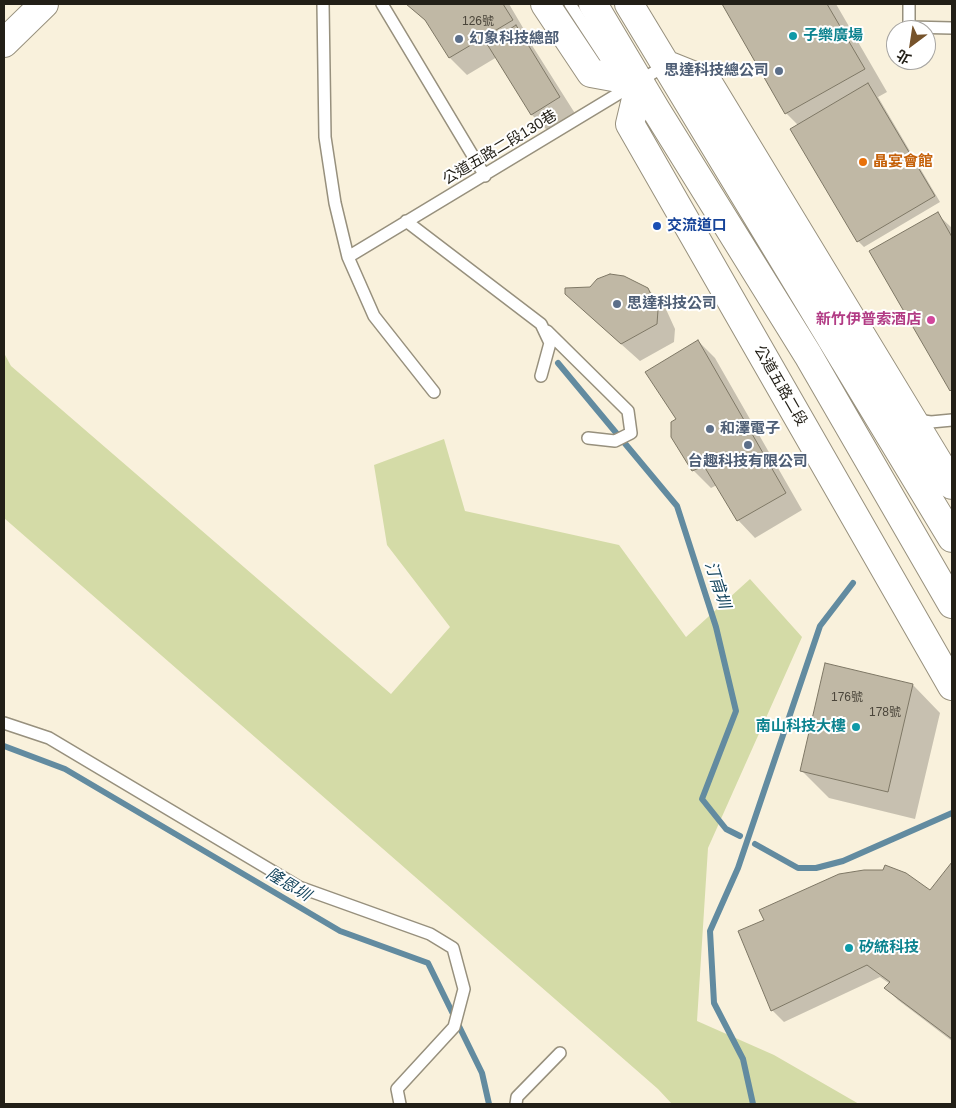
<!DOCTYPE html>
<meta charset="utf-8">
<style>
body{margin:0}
#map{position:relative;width:956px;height:1108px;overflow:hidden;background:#f9f1dc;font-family:Helvetica,"Noto Sans TC",sans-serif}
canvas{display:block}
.frame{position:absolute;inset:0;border:5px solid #221f17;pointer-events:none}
.north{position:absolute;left:886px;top:20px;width:50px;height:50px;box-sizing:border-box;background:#fff;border:1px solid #a7a5a2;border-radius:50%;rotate:211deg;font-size:14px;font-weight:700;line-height:20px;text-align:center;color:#221f17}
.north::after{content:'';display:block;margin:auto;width:18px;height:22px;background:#76532b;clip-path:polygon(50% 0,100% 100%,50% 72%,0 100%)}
</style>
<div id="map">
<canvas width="956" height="1108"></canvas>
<div class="frame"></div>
<div class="north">北</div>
</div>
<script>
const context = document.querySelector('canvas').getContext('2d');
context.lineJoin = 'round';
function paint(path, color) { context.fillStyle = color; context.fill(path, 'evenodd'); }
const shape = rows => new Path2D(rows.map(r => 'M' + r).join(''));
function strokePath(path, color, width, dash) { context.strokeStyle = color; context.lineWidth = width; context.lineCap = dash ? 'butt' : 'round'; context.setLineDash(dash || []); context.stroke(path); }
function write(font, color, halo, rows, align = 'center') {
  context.font = font + ' Helvetica,"Noto Sans TC",sans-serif'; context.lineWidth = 4; context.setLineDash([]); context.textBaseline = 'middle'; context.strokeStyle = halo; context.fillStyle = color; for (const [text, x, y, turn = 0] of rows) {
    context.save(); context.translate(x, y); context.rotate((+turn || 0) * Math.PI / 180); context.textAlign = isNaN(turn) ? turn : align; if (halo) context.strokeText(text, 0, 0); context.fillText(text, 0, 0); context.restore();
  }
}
paint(shape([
 [4,353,11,366,391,694,450,627,387,545,374,465,444,439,465,511,619,545,686,637,750,579,802,637,708,848,697,1021,774,1055,859,1104,672,1104,658,1089,4,518]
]), '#d4dba7');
paint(shape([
 [407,4,509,4,529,38,528,39,576,115,549,132,532,115,497,57,467,75,450,58,430,25],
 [724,4,836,4,887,92,878,97,940,202,864,247,858,241,792,129,798,125,786,113],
 [937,214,952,228,952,391,951,390],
 [591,288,648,289,665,307,675,329,674,342,640,361,584,311],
 [698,341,715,358,802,510,755,538,738,520,717,485,711,488,693,470,678,419],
 [826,664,913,685,940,713,915,819,829,798,801,770],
 [952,864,952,1041,898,1000,886,988,890,984,880,977,784,1022,772,1010,931,892]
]), '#0003');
strokePath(shape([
 [558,363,677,506,716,627,736,711,702,799,726,829,740,836],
 [4,746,65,769,340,931,428,963,482,1073,489,1104],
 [755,844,798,868,816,868,843,861,952,813],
 [753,1104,743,1059,714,1003,710,931,738,868,820,626,853,583]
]), '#628ba0', 6);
const building = shape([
 [406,4,503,4,513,20,449,58,425,20,406,4],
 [722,4,827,4,865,69,785,114,722,4],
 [516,25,560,97,531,115,487,44,516,25],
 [868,83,935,196,857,242,790,129,868,83],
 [938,212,952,237,952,389,950,391,869,251,938,212],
 [610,274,624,276,648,288,658,310,657,324,621,344,565,294,565,288,590,287,597,279,610,274],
 [698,340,786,493,737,521,704,466,692,471,671,437,671,422,676,419,645,372,698,340],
 [825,663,913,684,888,792,800,771,825,663],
 [952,862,952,1039,884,988,890,982,867,965,771,1011,738,931,764,920,759,910,839,874,864,870,883,870,885,865,906,873,930,890,952,862]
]);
paint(building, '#c0b8a5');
strokePath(building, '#7e7765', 1);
const lane = shape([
 [323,4,325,137,335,203,348,257,374,316,434,392],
 [382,4,485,176],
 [570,4,608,62,619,70],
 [909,4,909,27,952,28],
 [406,221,541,324,550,343,541,376],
 [348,257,666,65],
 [547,331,628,411,631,433,615,441,588,438],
 [917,420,931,422,952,420],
 [4,723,49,738,299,887,430,934,453,948,464,989,454,1027,397,1089,400,1104],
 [516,1104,517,1097,560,1053]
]);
const secondary = shape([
 [593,4,656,110,808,355,952,604],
 [629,4,952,538],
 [667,65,707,81,952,485],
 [640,82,630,124,952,686]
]);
const highway = shape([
 [545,4,591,73,640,82],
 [4,43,44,4]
]);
strokePath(lane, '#97907d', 14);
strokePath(secondary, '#97907d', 30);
strokePath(highway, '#97907d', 30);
strokePath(lane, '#fff', 11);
strokePath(secondary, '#fff', 28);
strokePath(highway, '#fff', 28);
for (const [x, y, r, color] of [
 [793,36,5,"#0f9aa8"],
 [459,39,5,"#5c6f8a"],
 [779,71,5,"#5c6f8a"],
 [863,162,5,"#e8710a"],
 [657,226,5,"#1a4fb4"],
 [617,304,5,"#5c6f8a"],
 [931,320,5,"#d1479c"],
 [710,429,5,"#5c6f8a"],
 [748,445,5,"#5c6f8a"],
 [856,727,5,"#0f9aa8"],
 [849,948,5,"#0f9aa8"]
]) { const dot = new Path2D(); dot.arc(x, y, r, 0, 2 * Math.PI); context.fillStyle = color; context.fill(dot); strokePath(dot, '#fff', 2); }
write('12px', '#4a453a', null, [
 ["126號",478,22],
 ["176號",847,698],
 ["178號",885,713]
]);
write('bold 15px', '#0d838f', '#fff', [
 ["子樂廣場",803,36],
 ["南山科技大樓",846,727,"right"],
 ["矽統科技",859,948]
], 'left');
write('bold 15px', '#4e5e75', '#fff', [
 ["幻象科技總部",469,39],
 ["思達科技總公司",769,71,"right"],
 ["思達科技公司",627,304],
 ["和澤電子",720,429],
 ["台趣科技有限公司",748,462,"center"]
], 'left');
write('15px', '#221f17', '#fff', [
 ["公道五路二段130巷",500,148,-31],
 ["公道五路二段",780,386,60]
]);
write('bold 15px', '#c56008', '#fff', [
 ["晶宴會館",873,162]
], 'left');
write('bold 15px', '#164399', '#fff', [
 ["交流道口",667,226]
], 'left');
write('bold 15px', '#b23c85', '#fff', [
 ["新竹伊普索酒店",921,320]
], 'right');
write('italic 16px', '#15455d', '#fff', [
 ["汀甫圳",717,585,72],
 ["隆恩圳",288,885,31]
]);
</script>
